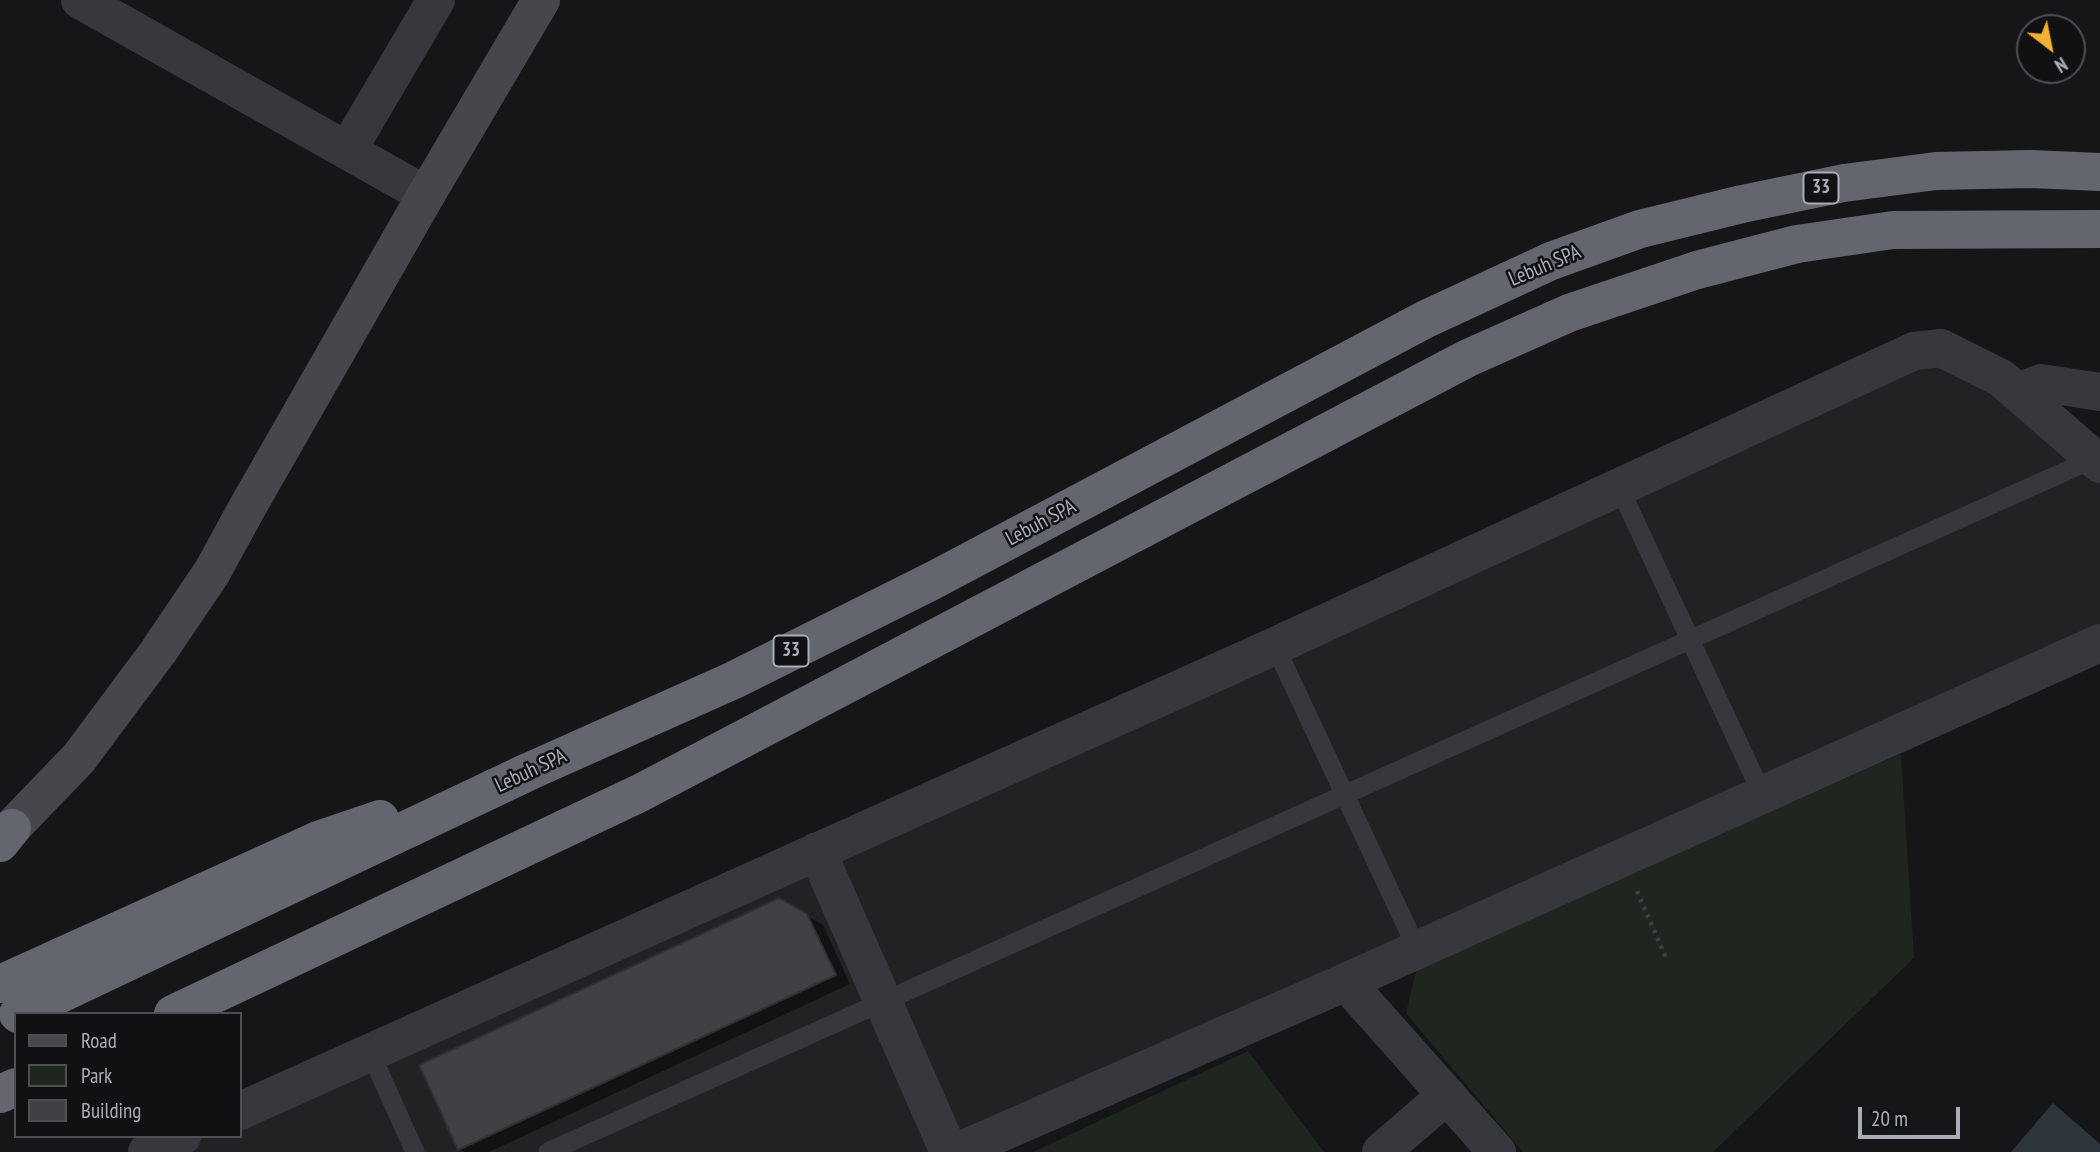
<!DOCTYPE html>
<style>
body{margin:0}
#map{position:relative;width:2100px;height:1152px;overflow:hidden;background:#161618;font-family:"PT Sans Narrow",sans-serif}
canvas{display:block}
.legend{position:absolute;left:14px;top:1012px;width:228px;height:126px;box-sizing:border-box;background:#111113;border:2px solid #4d4f55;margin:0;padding:9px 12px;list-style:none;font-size:21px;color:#a8adb8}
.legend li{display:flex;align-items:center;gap:14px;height:35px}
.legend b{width:35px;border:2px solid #4d4f55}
.north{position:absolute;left:2016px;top:14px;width:70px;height:70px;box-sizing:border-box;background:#111113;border:2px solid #4d4f55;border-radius:50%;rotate:148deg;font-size:19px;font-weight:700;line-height:28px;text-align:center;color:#a8adb8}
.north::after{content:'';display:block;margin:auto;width:24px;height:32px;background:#f2b134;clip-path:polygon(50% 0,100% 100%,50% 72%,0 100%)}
.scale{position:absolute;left:1858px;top:1107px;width:102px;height:32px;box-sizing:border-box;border:4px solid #a8adb8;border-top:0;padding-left:9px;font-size:21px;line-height:24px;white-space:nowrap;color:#a8adb8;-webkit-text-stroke:5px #111113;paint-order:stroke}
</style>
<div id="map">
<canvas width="2100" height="1152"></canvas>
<ul class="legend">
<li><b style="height:9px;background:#45474d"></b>Road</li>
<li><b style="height:19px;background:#1e261f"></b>Park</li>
<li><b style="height:19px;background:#404145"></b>Building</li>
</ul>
<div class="north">N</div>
<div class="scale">20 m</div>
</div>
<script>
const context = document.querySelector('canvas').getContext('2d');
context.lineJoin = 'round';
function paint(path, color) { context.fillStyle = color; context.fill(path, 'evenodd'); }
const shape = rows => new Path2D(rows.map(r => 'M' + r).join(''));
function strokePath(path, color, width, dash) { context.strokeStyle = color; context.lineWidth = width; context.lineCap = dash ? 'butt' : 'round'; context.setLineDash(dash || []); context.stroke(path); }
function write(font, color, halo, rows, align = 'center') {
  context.font = font + ' "PT Sans Narrow",sans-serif'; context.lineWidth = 5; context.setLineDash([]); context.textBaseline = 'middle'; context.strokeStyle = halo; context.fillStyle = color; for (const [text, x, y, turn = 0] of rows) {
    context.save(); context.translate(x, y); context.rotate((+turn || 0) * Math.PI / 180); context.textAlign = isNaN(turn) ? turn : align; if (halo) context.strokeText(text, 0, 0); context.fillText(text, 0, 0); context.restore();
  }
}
paint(shape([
 [1941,348,2100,464,2100,643,957,1152,147,1152,182,1136,240,1136,240,1111]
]), '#222225');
paint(shape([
 [1901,754,1914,958,1713,1152,1523,1152,1406,1013,1417,968],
 [1248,1051,1324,1152,1033,1152]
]), '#1e261f');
paint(shape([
 [2053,1103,2100,1144,2100,1152,2011,1152]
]), '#2c353c');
paint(shape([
 [779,900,823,925,850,984,489,1152,464,1152,459,1149]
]), '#0007');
const building = shape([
 [779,898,807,914,836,975,458,1150,419,1065,779,898]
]);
paint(building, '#404145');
strokePath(building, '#303034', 2);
strokePath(shape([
 [1637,891,1666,958]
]), '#3d3f44', 4.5, [3.5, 5]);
strokePath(shape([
 [1620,489,1763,796],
 [1275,646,1417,949],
 [370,1052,415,1152],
 [548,1152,2093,459]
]), '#37383d', 19);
strokePath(shape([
 [80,0,426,195],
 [347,151,436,0],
 [2017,392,2041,383,2100,392],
 [817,851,949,1152],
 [1346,982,1497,1152],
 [240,1111,1275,646,1914,351,1941,348,2001,378,2100,464],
 [147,1152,182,1136],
 [957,1152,1346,982,2100,643],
 [1381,1152,1447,1095]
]), '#37383d', 38);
strokePath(shape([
 [0,840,79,758,158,652,212,572,247,508,426,195,541,0]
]), '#45474d', 38);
strokePath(shape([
 [0,843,12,828],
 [0,984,318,840,380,819],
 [18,1014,530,771,734,680,932,581,1426,319,1551,261,1640,229,1742,204,1844,183,1936,171,2031,169,2100,172],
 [173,1014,640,793,1468,358,1569,313,1697,270,1797,244,1893,230,2100,229],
 [0,1094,16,1087]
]), '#63666e', 38);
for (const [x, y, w] of [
 [1821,188,35],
 [791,651,35]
]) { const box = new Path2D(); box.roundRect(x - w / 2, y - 15.5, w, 31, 5); context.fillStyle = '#111113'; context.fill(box); strokePath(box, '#a8adb8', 2); }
write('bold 19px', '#a8adb8', null, [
 ["33",1821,188],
 ["33",791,651]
]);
write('21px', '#a8adb8', '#111113', [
 ["Lebuh SPA",1545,266,-23],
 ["Lebuh SPA",1041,523,-28],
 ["Lebuh SPA",531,771,-25]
]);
</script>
